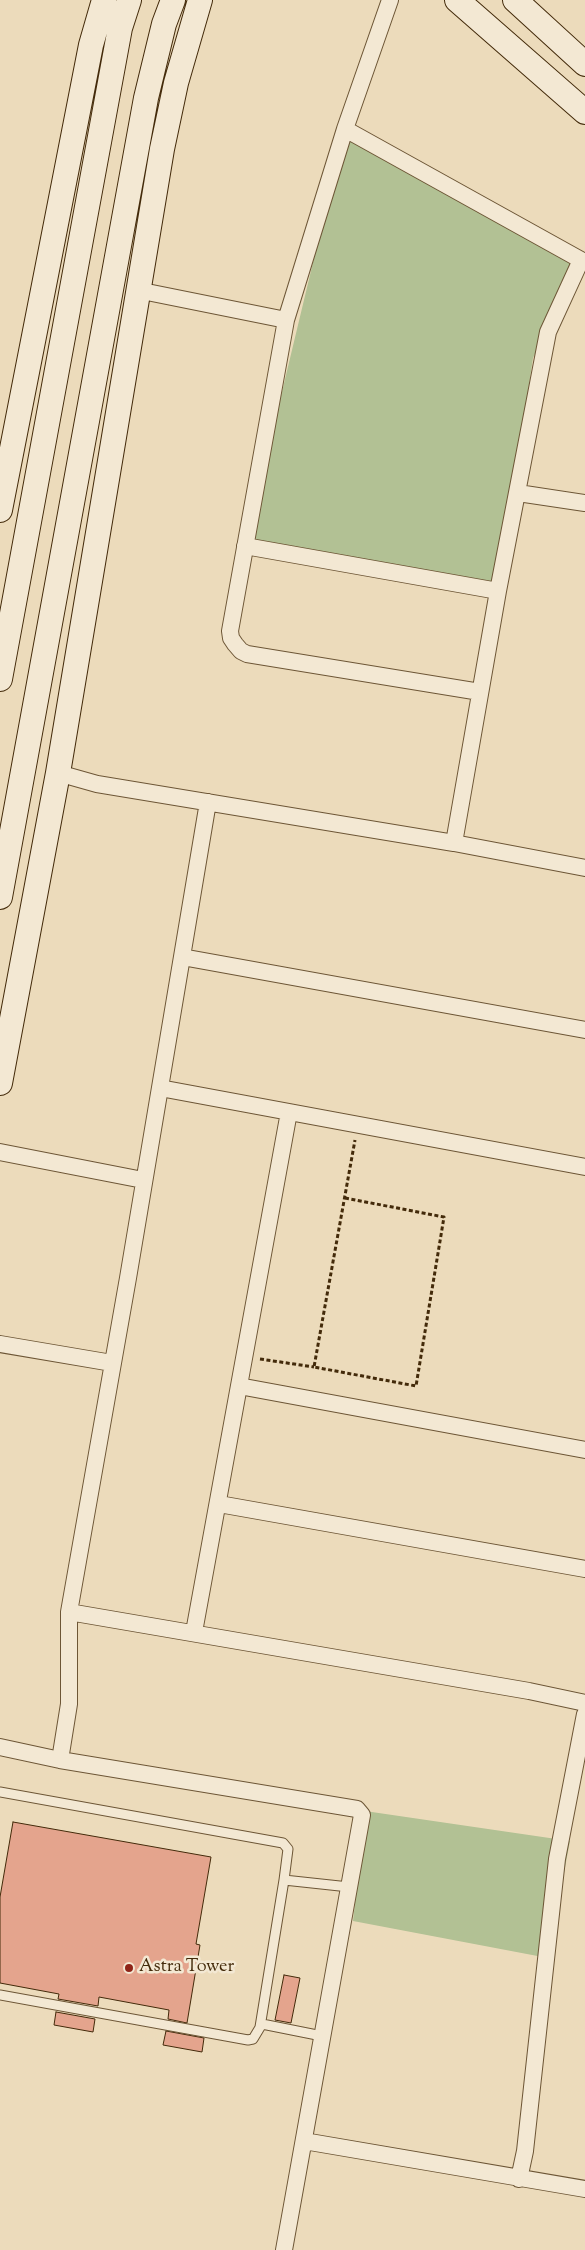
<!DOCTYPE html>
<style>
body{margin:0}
canvas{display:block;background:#ecdbbb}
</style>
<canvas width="585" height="2250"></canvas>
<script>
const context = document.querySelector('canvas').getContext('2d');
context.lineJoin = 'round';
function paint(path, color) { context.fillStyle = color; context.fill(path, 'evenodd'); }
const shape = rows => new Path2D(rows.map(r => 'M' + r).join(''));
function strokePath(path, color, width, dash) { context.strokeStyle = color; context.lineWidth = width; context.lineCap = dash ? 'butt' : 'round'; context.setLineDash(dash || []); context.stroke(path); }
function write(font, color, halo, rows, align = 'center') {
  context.font = font + ' "Sorts Mill Goudy",serif'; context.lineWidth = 5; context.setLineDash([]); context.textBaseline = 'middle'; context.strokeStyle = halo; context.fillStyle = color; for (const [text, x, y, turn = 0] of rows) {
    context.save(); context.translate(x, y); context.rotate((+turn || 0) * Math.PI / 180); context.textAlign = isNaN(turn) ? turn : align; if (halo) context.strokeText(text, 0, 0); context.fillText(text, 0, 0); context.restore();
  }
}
paint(shape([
 [345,129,581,260,533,358,498,591,245,546],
 [365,1811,570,1841,548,1958,353,1921]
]), '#b2c194');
const building = shape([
 [13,1822,211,1857,196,1944,200,1945,187,2023,168,2019,169,2010,99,1997,98,2006,58,1999,59,1994,0,1983,0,1897,13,1822],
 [284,1975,300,1978,291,2023,275,2020,284,1975],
 [56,2012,95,2019,93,2032,54,2025,56,2012],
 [166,2031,204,2038,202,2052,163,2045,166,2031]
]);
paint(building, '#e4a48d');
strokePath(building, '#432a0a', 1);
const lane = shape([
 [0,1792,283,1843,288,1849,284,1880,349,1887],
 [0,1995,248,2040,253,2039,262,2024,322,2036],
 [260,2027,284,1880]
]);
const street = shape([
 [390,0,345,129,286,320,230,631,231,638,235,644,241,651,247,654,480,692],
 [345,129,581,260,548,332,498,591,454,843],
 [137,290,286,320],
 [518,493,585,503],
 [245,546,498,591],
 [58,773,97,784,454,843,585,868],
 [182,957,585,1030],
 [160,1088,585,1167],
 [0,1152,143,1180],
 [0,1344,112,1363],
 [239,1386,585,1450],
 [219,1504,585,1569],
 [69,1612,529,1691,585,1703],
 [194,1632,289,1112],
 [0,1747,60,1760,357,1809,362,1815,284,2250],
 [60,1760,69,1704,69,1612,128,1278,208,802],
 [304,2141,585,2189],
 [519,2179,525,2151,557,1859,585,1714]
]);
const secondary = shape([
 [457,0,585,112],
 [515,0,585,64],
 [0,510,91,45,104,0],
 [0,679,120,28,129,0],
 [0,897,146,98,164,24,173,0],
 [0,1083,58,773,162,149,176,83,200,0]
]);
strokePath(lane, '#6d5636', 11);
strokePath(street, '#6d5636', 18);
strokePath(secondary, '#432a0a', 26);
strokePath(shape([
 [345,1198,444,1217,416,1386,314,1367,355,1140],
 [260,1359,314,1367]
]), '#432a0a', 3, [4, 2.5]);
strokePath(lane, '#f3e8d3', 9);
strokePath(street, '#f3e8d3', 16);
strokePath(secondary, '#f3e8d3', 24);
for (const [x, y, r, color] of [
 [129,1968,5,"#8f2418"]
]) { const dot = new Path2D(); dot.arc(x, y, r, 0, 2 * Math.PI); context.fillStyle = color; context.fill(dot); strokePath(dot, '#f3e8d3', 2); }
write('18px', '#432a0a', '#f3e8d3', [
 ["Astra Tower",139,1968]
], 'left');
</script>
